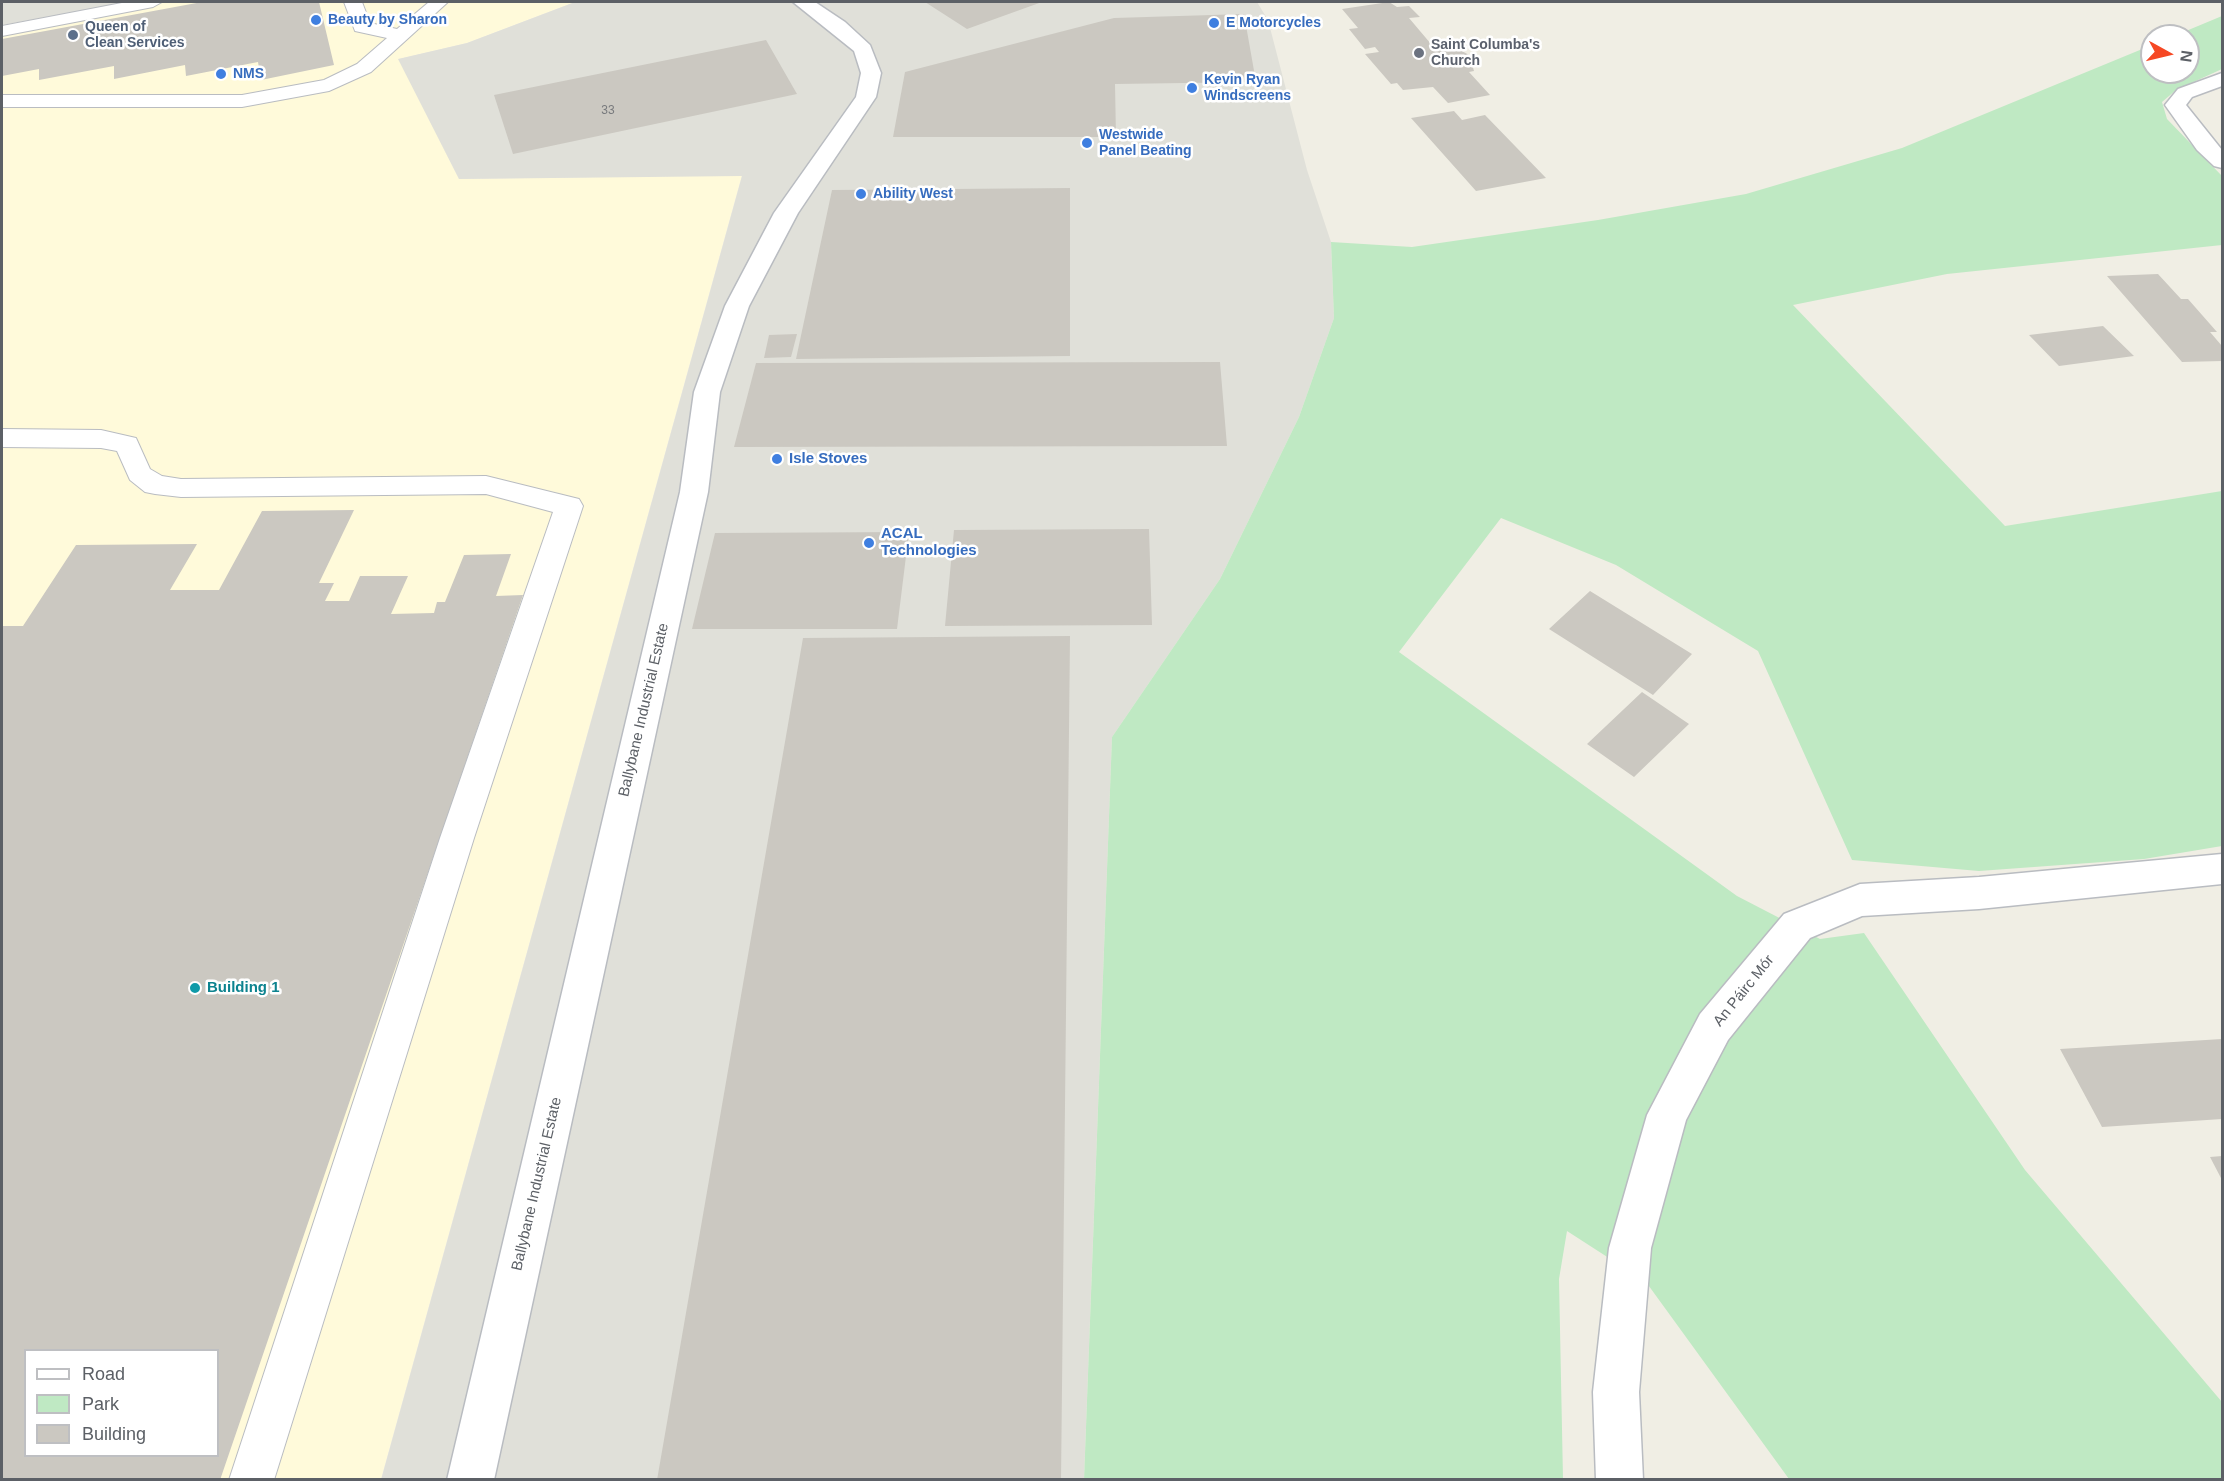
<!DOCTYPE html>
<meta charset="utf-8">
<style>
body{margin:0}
#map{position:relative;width:2224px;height:1481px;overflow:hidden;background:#f0eee4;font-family:Arial,sans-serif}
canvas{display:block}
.frame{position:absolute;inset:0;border:3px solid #5c6066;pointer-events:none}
.legend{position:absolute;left:24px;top:1349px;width:195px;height:108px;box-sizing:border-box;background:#fff;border:2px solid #bebfc2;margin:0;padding:8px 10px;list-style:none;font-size:18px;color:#5c6066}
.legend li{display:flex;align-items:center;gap:12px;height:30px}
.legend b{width:30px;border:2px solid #bebfc2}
.north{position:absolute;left:2140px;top:24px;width:60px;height:60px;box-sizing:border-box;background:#fff;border:2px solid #bebfc2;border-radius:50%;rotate:98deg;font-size:16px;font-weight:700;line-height:24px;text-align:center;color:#5c6066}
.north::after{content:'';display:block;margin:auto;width:21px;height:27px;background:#f64824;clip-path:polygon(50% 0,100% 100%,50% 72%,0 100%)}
</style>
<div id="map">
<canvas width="2224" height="1481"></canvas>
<div class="frame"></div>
<ul class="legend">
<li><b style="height:8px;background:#fff"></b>Road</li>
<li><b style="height:16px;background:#bfe9c3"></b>Park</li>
<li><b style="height:16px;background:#cbc8c1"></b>Building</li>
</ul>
<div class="north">N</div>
</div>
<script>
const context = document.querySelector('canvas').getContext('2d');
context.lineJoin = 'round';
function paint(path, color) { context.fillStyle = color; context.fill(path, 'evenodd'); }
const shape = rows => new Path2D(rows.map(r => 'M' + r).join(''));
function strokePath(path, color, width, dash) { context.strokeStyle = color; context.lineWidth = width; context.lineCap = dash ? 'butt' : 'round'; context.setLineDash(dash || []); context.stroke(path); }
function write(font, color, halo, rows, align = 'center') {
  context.font = font + ' Arial,sans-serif'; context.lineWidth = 5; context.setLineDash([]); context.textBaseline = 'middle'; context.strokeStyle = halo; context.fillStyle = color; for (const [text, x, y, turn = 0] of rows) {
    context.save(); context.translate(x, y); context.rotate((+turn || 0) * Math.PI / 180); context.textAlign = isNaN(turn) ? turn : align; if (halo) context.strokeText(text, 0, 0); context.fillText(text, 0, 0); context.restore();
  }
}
paint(shape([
 [131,2,575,2,467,43,399,59,459,179,742,175,381,1479,2,1479,2,25],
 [26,1350,218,1350,218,1456,26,1456]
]), '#fffada');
paint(shape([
 [2,2,130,2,2,25],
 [575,2,1257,2,1268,20,1307,170,1331,242,1334,318,1299,417,1220,579,1112,737,1084,1479,381,1480,742,176,459,179,398,59,467,43]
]), '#e0e0d9');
paint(shape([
 [2222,16,2222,69,2176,90,2162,102,2167,119,2222,176,2222,245,1947,274,1793,305,2005,526,2222,491,2222,846,2144,859,1979,871,1852,860,1758,651,1616,565,1501,518,1399,652,1737,896,1820,939,1864,933,2025,1170,2222,1402,2222,1479,1789,1479,1646,1282,1567,1231,1559,1279,1563,1479,1084,1480,1112,737,1220,579,1299,417,1334,318,1331,242,1412,247,1598,220,1746,194,1902,148,2152,45,2152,72,2188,72,2188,36,2174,36]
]), '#bfe9c3');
paint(shape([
 [202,2,319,2,334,65,261,80,258,62,186,76,185,65,114,79,114,66,39,80,39,69,2,76,2,39],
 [925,2,1042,2,967,29],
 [1389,2,1397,7,1409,6,1420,17,1409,18,1431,44,1446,42,1469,55,1474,71,1469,72,1490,95,1448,103,1433,87,1403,90,1397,83,1391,84,1365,54,1379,52,1375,47,1365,49,1349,29,1358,28,1342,9],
 [1244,14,1256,82,1115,84,1116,137,893,137,905,72,1114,18],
 [766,40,797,94,513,154,494,95],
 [1454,111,1462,120,1485,115,1546,178,1476,191,1411,118],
 [1070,188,1070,356,796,359,832,190],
 [2158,274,2181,299,2188,299,2217,332,2210,332,2222,346,2222,361,2182,362,2107,276],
 [2103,326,2134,356,2059,366,2029,335],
 [797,334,791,357,764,358,769,335],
 [1220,362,1227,446,734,447,756,363],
 [354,510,319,583,334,583,325,601,349,601,360,576,408,576,391,614,434,613,437,602,445,602,464,555,511,554,496,596,523,595,220,1480,2,1480,2,626,23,626,76,545,197,544,170,590,219,590,262,511],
 [26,1350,218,1350,218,1456,26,1456],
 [1149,529,1152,625,945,626,954,530],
 [909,532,897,629,692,629,715,533],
 [1590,591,1692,654,1653,695,1549,629],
 [1070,636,1061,1480,657,1480,803,638],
 [1642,692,1689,724,1634,777,1587,744],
 [2222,1039,2222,1119,2102,1127,2060,1049],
 [2222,1156,2222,1180,2210,1157]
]), '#cbc8c1');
const lane = shape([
 [127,2,162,2,153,7,2,36,2,26,127,2],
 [344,2,362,2,370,23,397,29,429,2,448,2,371,72,329,91,242,107,2,107,2,95,242,95,324,80,357,64,387,38,355,31,344,2],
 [2,429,101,430,136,438,150,469,162,476,181,479,486,476,579,499,583,506,474,838,274,1480,229,1480,440,838,553,512,486,494,181,497,155,494,145,492,130,480,117,451,101,448,2,447,2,429]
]);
const street = shape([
 [793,2,815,2,845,22,870,45,881,73,876,97,798,213,749,306,720,392,708,492,494,1480,447,1480,680,492,694,392,725,306,774,213,856,97,861,73,854,51,793,2],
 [2222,73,2222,86,2192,97,2186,105,2222,150,2222,168,2214,166,2197,150,2165,105,2178,89,2222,73],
 [2222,854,2222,884,1979,909,1862,916,1810,938,1728,1040,1686,1120,1651,1248,1639,1392,1643,1480,1596,1480,1593,1392,1609,1248,1647,1115,1700,1014,1784,914,1860,884,1979,877,2222,854]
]);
strokePath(lane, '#b9bcc1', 2);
strokePath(street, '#b9bcc1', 3);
paint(lane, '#fff');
paint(street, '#fff');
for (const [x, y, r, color] of [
 [316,20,6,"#3f7fe0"],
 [1214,23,6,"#3f7fe0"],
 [73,35,6,"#5c6f8a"],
 [1419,53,6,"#6b7280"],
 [221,74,6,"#3f7fe0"],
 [1192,88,6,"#3f7fe0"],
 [1087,143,6,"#3f7fe0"],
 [861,194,6,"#3f7fe0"],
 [777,459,6,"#3f7fe0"],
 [869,543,6,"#3f7fe0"],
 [195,988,6,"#0f9aa8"]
]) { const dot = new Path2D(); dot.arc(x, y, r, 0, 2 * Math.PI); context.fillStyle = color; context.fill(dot); strokePath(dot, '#fff', 2); }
write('12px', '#787a7d', null, [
 ["33",608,111]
]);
write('bold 14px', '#366cbe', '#fff', [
 ["Beauty by Sharon",328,20],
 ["E Motorcycles",1226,23],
 ["NMS",233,74],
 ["Kevin Ryan",1204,80],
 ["Windscreens",1204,96],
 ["Westwide",1099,135],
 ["Panel Beating",1099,151],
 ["Ability West",873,194]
], 'left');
write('bold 14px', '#4e5e75', '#fff', [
 ["Queen of",85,27],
 ["Clean Services",85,43]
], 'left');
write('bold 14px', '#5b616d', '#fff', [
 ["Saint Columba's",1431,45],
 ["Church",1431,61]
], 'left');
write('bold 15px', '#366cbe', '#fff', [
 ["Isle Stoves",789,459],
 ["ACAL",881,534],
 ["Technologies",881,551]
], 'left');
write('15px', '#5c6066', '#fff', [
 ["Ballybane Industrial Estate",644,710,-77],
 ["An Páirc Mór",1744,991,-51],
 ["Ballybane Industrial Estate",537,1184,-77]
]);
write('bold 15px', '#0d838f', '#fff', [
 ["Building 1",207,988]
], 'left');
</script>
